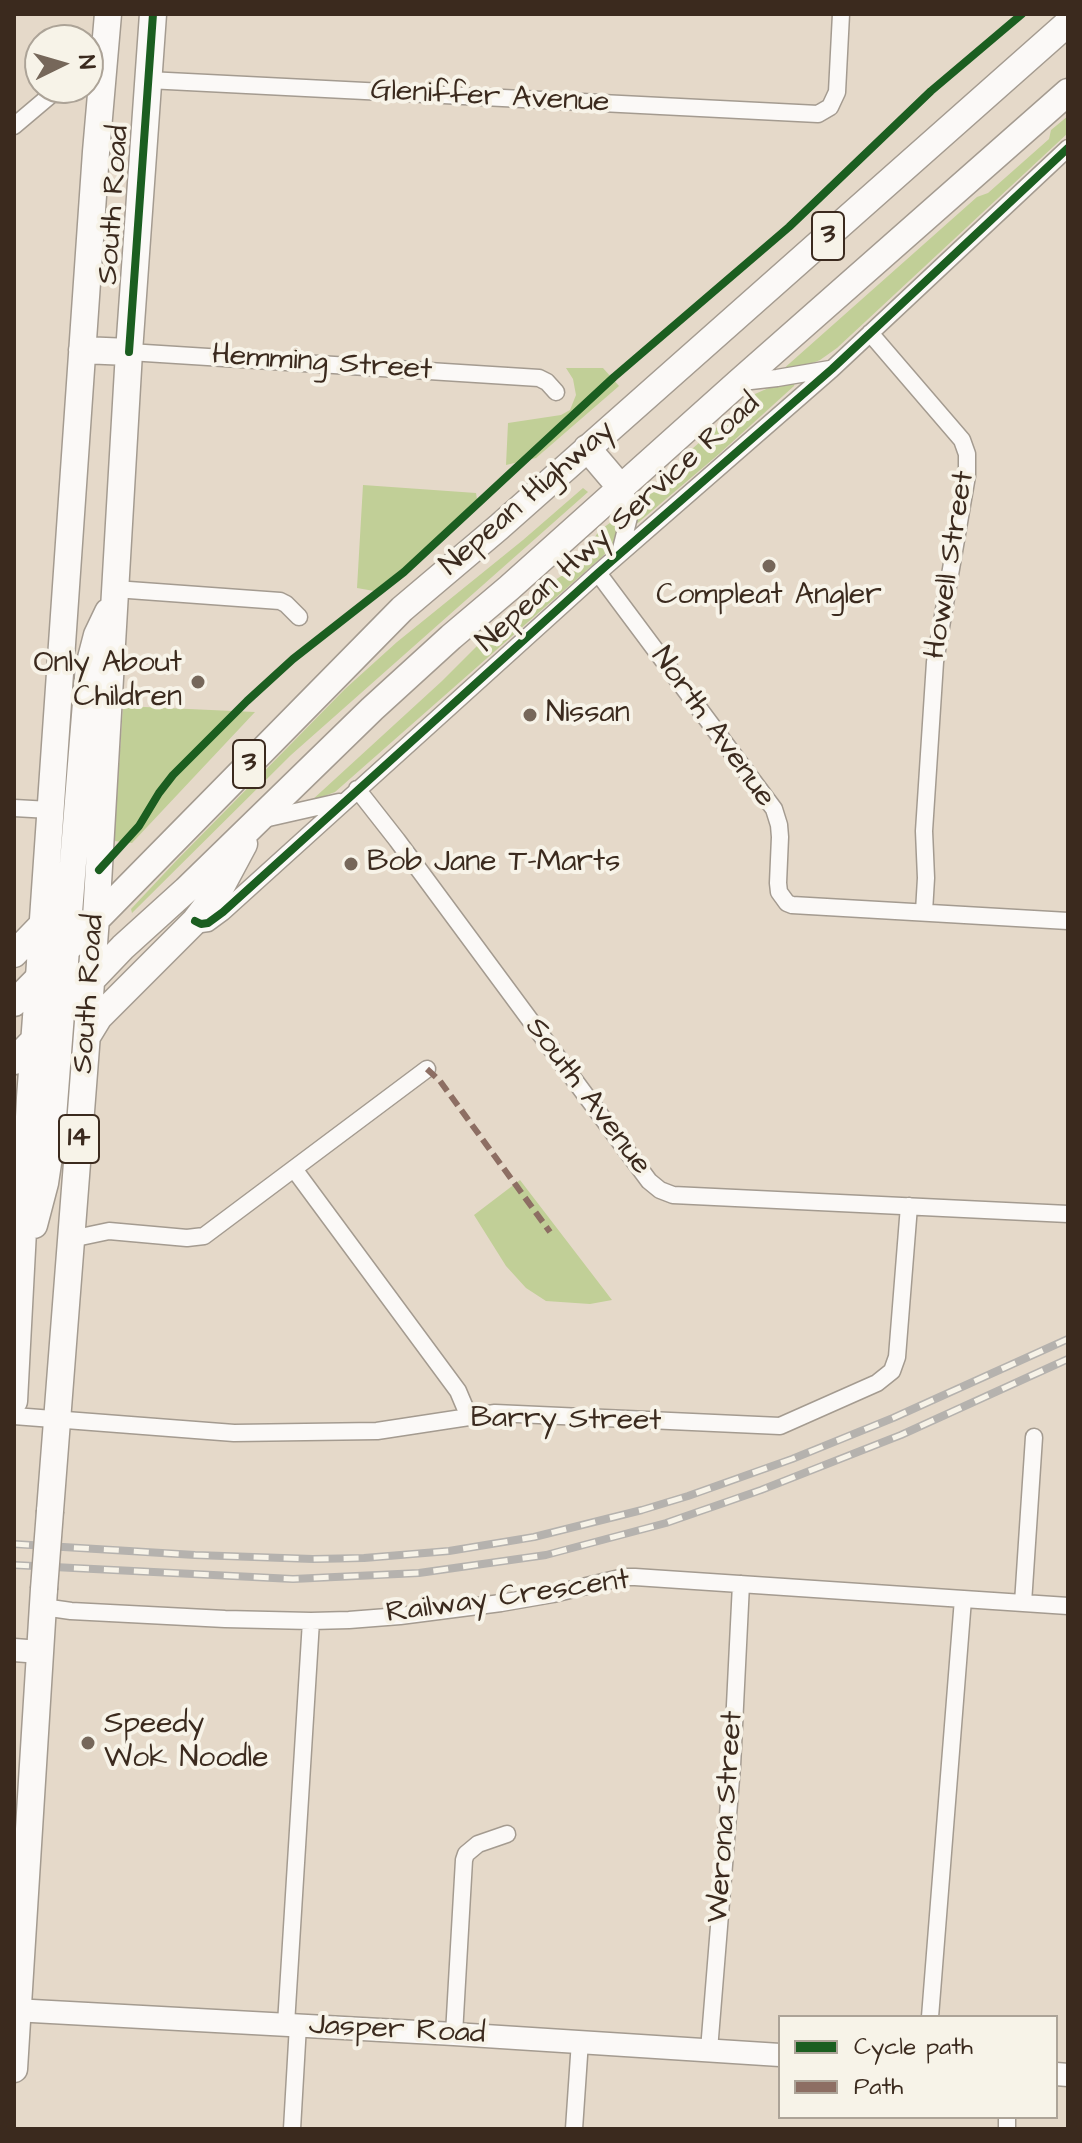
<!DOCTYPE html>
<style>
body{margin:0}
#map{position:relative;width:1082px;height:2143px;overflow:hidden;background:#e5d9c9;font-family:"Architects Daughter",sans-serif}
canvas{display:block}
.frame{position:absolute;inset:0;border:16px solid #3b2a1e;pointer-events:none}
.legend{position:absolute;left:778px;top:2015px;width:280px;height:104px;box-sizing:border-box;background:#f7f3e8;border:2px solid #aca397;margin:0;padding:10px 14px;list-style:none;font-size:24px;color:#3b2a1e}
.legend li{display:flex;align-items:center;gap:16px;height:40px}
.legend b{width:40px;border:2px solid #aca397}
.north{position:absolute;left:24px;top:24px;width:80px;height:80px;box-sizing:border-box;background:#f7f3e8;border:2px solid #aca397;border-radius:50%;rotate:85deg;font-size:22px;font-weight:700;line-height:32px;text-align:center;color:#3b2a1e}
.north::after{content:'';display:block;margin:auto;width:28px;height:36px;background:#76675a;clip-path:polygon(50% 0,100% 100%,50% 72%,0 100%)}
</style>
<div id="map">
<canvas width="1082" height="2143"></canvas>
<div class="frame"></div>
<ul class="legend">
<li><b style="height:10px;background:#1b5e20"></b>Cycle path</li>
<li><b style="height:10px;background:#8d6e63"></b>Path</li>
</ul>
<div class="north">N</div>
</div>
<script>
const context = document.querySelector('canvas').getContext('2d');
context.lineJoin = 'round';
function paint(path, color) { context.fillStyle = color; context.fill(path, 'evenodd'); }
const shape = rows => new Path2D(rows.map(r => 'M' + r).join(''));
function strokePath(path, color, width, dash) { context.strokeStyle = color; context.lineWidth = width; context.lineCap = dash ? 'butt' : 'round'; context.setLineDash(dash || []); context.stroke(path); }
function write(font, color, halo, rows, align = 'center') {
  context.font = font + ' "Architects Daughter",sans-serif'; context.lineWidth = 8; context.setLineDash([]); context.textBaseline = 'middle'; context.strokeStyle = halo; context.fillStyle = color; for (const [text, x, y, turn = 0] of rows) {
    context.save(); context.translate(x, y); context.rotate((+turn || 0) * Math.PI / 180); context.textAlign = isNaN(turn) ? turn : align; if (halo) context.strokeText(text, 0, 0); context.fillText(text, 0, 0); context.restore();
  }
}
paint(shape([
 [1068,116,1068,133,837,348,820,360,803,367,781,371,977,197,988,193,1049,139,1051,130],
 [566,368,603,368,619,386,536,458,506,465,508,423,561,415,570,410,576,395,573,379],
 [795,382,794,386,719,454,633,527,643,499,661,476,755,394,773,386],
 [363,485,476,493,477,499,405,566,374,591,357,588],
 [583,488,588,492,291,755,132,913,131,909,176,861,345,689,397,642,523,540],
 [622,514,623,518,614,542,603,556,335,792,311,801,442,681,523,600,563,575,567,578,586,560,582,556,599,531],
 [123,706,255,712,132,843,114,841],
 [520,1180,612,1300,590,1304,546,1301,526,1288,506,1266,474,1215]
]), '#c1cf97');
const minor = shape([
 [148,80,818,114,830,107,837,92,841,14],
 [14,126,59,88],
 [870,333,962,440,967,454,967,476,935,662,924,831,926,878,924,912],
 [129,352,539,378,547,382,556,392],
 [742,382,777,378,830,369],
 [620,553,632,505,621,488],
 [598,573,774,809,779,825,780,837,778,883,779,892,787,903,792,905,1068,921],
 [115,589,280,601,286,604,299,617],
 [357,789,397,840,649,1181,660,1190,673,1195,1068,1214],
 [14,808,50,810],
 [264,819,339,802],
 [195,921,201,924,208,923,223,912,598,573,832,369,1068,148],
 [294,1169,458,1391,469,1417],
 [71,1239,109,1231,187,1238,204,1236,427,1069],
 [14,1416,234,1433,377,1431,495,1413,780,1426,877,1383,892,1371,897,1357,909,1206],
 [1023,1603,1034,1437],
 [43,1607,71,1611,225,1619,311,1621,349,1620,400,1616,501,1603,553,1594,624,1577,635,1577,1068,1606],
 [930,2017,963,1599],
 [286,2024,311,1621],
 [454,2034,464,1860,466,1854,478,1844,507,1834],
 [709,2050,732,1766,741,1584],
 [292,2129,298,2025],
 [574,2129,580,2041],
 [1007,2129,1007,2117]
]);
const secondary = shape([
 [14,1650,40,1652],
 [14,2010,454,2034,780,2055],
 [1056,2074,1068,2075]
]);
const primary = shape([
 [82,350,129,352],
 [96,918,129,352,153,14],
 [66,949,89,666,97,635,108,612],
 [14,954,42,925],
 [39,977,96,152,108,14]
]);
const trunk = shape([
 [587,448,621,488],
 [14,1003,402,609,499,527,1068,23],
 [88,1035,99,1017,195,921,221,887,244,844],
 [14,1061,123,947,186,890,372,709,451,637,509,588,739,382,1068,92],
 [34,1225,45,1183,51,1143,66,949],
 [14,1401,30,1098,39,977],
 [50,1511,96,918],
 [14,2069,44,1589]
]);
strokePath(minor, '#a49b90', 19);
strokePath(secondary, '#a49b90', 25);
strokePath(primary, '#a49b90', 29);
strokePath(trunk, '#a49b90', 29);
strokePath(minor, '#fbf9f7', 16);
strokePath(secondary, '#fbf9f7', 22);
strokePath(primary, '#fbf9f7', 26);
strokePath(trunk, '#fbf9f7', 26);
const rail = shape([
 [14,1544,195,1555,313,1559,364,1558,449,1551,534,1537,642,1510,688,1496,792,1459,893,1418,1068,1339],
 [14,1565,293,1579,419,1573,546,1555,666,1523,761,1490,901,1435,1068,1359]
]);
strokePath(rail, '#b5b2ae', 8);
strokePath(rail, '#f7f3e8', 5, [15]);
const trunkBridge = shape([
 [44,1589,50,1511]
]);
strokePath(trunkBridge, '#a49b90', 29, []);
strokePath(trunkBridge, '#fbf9f7', 26);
strokePath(shape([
 [427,1069,440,1081,550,1232]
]), '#8d6e63', 6, [12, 6]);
strokePath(shape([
 [129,352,153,14],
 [99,870,139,826,159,793,173,775,247,701,293,659,404,572,614,377,789,227,931,91,1022,14],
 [195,921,201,924,208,923,223,912,598,573,832,369,1068,148]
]), '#1b5e20', 8);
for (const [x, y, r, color] of [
 [769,566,8,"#76675a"],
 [198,682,8,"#76675a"],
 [530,715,8,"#76675a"],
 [351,864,8,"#76675a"],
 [88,1743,8,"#76675a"]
]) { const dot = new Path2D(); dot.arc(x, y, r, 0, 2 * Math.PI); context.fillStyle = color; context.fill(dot); strokePath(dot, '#f7f3e8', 3); }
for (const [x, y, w] of [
 [828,236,32],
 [249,764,32],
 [79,1139,40]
]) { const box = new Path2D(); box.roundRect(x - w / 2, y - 24, w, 48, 6); context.fillStyle = '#f7f3e8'; context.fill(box); strokePath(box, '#3b2a1e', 2); }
write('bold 28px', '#3b2a1e', null, [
 ["3",828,236],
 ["3",249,764],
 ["14",79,1139]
]);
write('30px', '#3b2a1e', '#f7f3e8', [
 ["Gleniffer Avenue",490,98,3],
 ["South Road",115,205,-86],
 ["Hemming Street",322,364,4],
 ["Nepean Highway",528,499,-41],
 ["Nepean Hwy Service Road",619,524,-42],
 ["Howell Street",951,565,-81],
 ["North Avenue",712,728,54],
 ["South Road",90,994,-86],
 ["South Avenue",587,1097,53],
 ["Barry Street",566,1421,1],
 ["Railway Crescent",508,1598,-8],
 ["Werona Street",727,1817,-86],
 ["Jasper Road",397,2031,3]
]);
write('30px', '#3b2a1e', '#f7f3e8', [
 ["Compleat Angler",769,597,"center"],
 ["Only About",182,665,"right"],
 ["Children",182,699,"right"],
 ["Nissan",546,715],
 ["Bob Jane T-Marts",367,864],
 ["Speedy",104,1726],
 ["Wok Noodle",104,1760]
], 'left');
</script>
